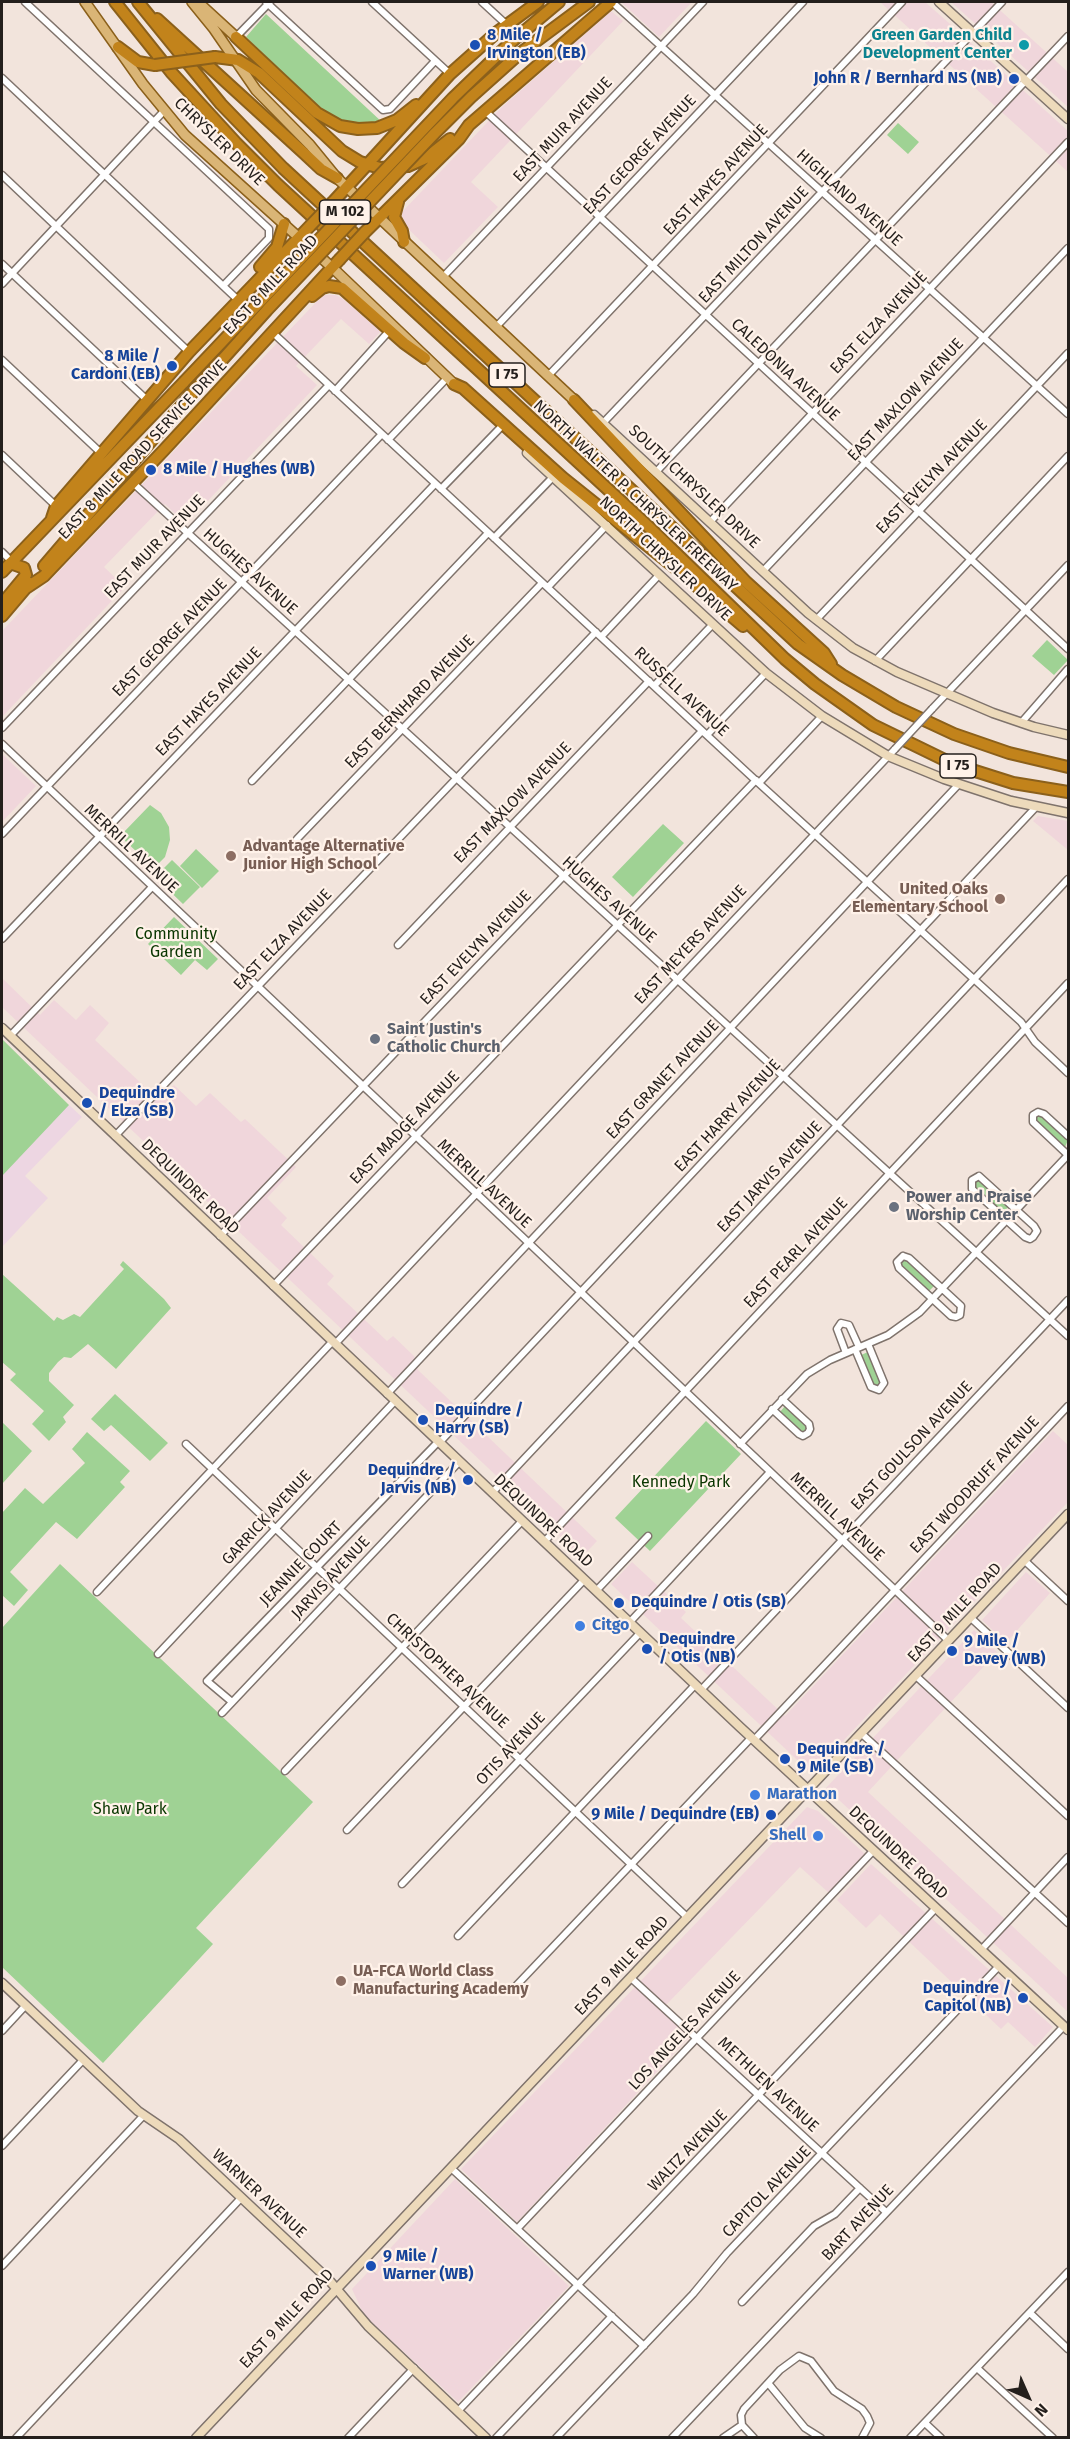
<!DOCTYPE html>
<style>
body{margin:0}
#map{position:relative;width:1070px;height:2439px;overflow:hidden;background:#f2e4dc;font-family:"Fira Sans",sans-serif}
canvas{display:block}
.frame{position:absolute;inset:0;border:3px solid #241f1c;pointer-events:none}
.north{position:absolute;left:998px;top:2367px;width:60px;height:60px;-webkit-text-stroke:4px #fff2e9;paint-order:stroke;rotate:135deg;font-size:16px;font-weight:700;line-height:24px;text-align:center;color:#241f1c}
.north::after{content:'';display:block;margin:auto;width:21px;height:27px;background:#241f1c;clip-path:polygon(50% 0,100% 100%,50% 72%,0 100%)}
</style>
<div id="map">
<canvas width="1070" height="2439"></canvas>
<div class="frame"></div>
<div class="north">N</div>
</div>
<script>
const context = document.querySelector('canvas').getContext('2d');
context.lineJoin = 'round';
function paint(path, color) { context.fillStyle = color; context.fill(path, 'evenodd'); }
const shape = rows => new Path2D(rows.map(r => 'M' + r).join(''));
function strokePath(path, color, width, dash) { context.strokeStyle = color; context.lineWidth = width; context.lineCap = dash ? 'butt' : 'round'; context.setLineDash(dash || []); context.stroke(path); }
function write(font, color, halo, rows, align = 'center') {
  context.font = font + ' "Fira Sans",sans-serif'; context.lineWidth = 4.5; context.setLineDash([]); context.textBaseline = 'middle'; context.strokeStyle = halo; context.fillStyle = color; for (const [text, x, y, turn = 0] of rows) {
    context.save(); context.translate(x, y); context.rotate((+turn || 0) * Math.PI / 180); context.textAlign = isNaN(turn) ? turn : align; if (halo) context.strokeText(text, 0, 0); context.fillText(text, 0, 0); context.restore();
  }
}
paint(shape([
 [621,2,692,2,659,37],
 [880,2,925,2,949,23,1068,131,1068,172],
 [951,2,991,2,1068,72,1068,107],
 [611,11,623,21,471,182,498,207,444,263,404,225,401,213,502,107],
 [323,295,335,295,342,298,381,331,369,344,341,319,296,366,317,385,186,524,165,504,104,567,125,587,2,717,2,631],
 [2,754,36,786,2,822],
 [1038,816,1068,821,1068,850,1033,821],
 [2,978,40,1015,54,1000,76,1020,90,1005,109,1023,95,1040,159,1100,174,1085,196,1106,210,1093,241,1122,245,1119,296,1167,267,1198,287,1218,281,1225,334,1276,327,1284,387,1341,393,1336,414,1356,418,1370,597,1541,582,1557,2,1007],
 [1053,1431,1068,1445,1068,1502,812,1774,611,1584,632,1562,686,1612,681,1618,785,1716],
 [1026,1572,1050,1593,1006,1643,982,1620],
 [974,1630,997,1652,868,1792,1068,1978,1068,2012,826,1788],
 [807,1807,818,1811,865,1854,829,1893,800,1867,666,2005,694,2032,517,2222,461,2169],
 [871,1864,1053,2027,1035,2047,1008,2022,1001,2029,880,1914,866,1928,837,1900],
 [455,2179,569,2286,458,2402,364,2315,352,2289]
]), '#f0d6db');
paint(shape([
 [68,1104,82,1117,25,1176,48,1198,2,1247,2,1173]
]), '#edd6e2');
paint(shape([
 [266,14,383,123,362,125,338,120,323,111,246,37],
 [898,123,919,142,908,154,887,135],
 [1047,640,1068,660,1054,675,1032,656],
 [150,805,161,813,169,827,170,840,165,857,154,868,123,839,122,834],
 [663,824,684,843,633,897,612,877],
 [196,849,219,871,202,888,180,866],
 [172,860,200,887,183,904,155,877],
 [174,917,218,959,207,970,195,960,181,975,148,944],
 [2,1039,69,1105,2,1176],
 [1040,1115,1068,1140,1065,1147,1037,1122,1035,1118],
 [976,1181,979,1181,1009,1207,1003,1212,975,1187],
 [905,1259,935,1285,929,1291,901,1266,902,1260],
 [123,1261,164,1299,171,1308,116,1369,88,1344,71,1358,64,1357,58,1362,49,1373,49,1381,74,1405,63,1417,66,1422,49,1441,32,1424,44,1411,10,1380,16,1374,2,1362,2,1274,54,1321,57,1317,63,1320,74,1314,80,1317,124,1269,120,1265],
 [868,1352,881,1381,878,1387,873,1384,861,1355],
 [115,1394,168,1443,150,1461,111,1425,104,1431,91,1419],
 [785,1406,806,1426,806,1431,801,1432,780,1412],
 [706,1421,741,1454,650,1551,615,1518],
 [2,1422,32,1451,2,1484],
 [87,1432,130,1471,120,1482,125,1487,77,1539,56,1522,10,1572,28,1590,14,1606,2,1595,2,1513,25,1488,43,1504,85,1463,72,1449],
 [60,1564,313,1802,196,1928,213,1944,103,2063,2,1967,2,1628]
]), '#9fd294');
const street = shape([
 [25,2,269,229,269,238,223,286],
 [266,2,383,110,390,109,435,61],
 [372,2,450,74],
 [482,2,507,25],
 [612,2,1068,414],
 [236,37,270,2],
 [2,78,238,300],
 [485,111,1068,649],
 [2,175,189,352],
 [2,264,147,400],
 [443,277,703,2],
 [2,284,164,111],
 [496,327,803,2],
 [272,332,752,777,1021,1022,1035,1042,1068,1073],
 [2,360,102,454],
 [548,376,902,2],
 [335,391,391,329],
 [603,423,1002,2],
 [388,440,447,378],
 [2,455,56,506],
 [656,472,1068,36],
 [133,483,1068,1336],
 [441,489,500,428],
 [710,522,1068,142],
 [494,538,553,477],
 [2,552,11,561],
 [763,571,1068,248],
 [548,587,607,525],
 [816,620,1068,353],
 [601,637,659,575],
 [875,661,1068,456],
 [654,686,713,624],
 [932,709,1068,565],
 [1021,723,1068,669],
 [2,728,329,385],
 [707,735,766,673],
 [2,744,949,1641],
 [252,781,488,533],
 [759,783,822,716],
 [2,834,382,434],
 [297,839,542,583],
 [2,939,435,484],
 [398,945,649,681],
 [10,1036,152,887],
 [115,1136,596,632],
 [1068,1136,1044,1114,1038,1112,1033,1115,1033,1122,1068,1155],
 [979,1176,1034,1226,1037,1231,1033,1237,1030,1239,1025,1237,972,1189,972,1180,979,1176],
 [220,1236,702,731],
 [903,1256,909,1258,961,1306,960,1315,956,1317,951,1316,899,1268,897,1262,903,1256],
 [273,1286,756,780],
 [335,1344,895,749],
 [855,1349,871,1387,879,1390,884,1383,868,1344],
 [846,1353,837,1329,841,1323,849,1325,859,1347],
 [387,1394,958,785],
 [772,1409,799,1434,803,1436,808,1433,810,1429,809,1424,782,1399],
 [439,1443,1036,807],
 [186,1444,688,1918],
 [740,1444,807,1374,830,1360,888,1335,920,1312,1068,1155],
 [492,1493,1068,879],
 [544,1542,1068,983],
 [1025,1561,1068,1601],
 [596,1591,648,1536],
 [97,1592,332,1342],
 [971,1618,1068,1708],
 [629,1623,770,1472],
 [158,1654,395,1401],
 [916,1676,1068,1816],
 [701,1690,1068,1300],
 [232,1702,207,1681,438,1442],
 [222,1713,459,1462],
 [862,1734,1068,1923],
 [754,1740,1068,1406],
 [285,1771,522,1521],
 [347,1830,584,1580],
 [402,1884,640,1633],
 [458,1936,695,1685],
 [981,1950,1068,1857],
 [631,1978,886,2212],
 [514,1988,751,1738],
 [2,2031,26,2005],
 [2,2146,83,2060],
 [451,2168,644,2346],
 [517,2229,873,1851],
 [2,2266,144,2115],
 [742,2302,814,2226,835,2214,860,2188],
 [1030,2313,1068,2349],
 [977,2368,1053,2438],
 [768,2383,805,2428,821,2438],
 [458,2411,935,1909],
 [925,2423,941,2438],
 [742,2425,741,2415,744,2409,780,2370,799,2356,811,2361,834,2391,862,2409,867,2416,870,2423,862,2438],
 [742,2425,754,2438],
 [16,2438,241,2198],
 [348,2438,414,2368],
 [496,2438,612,2316],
 [556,2438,693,2294,727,2253,999,1966],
 [672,2438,1064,2026],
 [723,2438,742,2425],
 [910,2438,1068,2272]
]);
const secondary = shape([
 [939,2,1068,119],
 [594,415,808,613,853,648,897,672,993,713,1034,727,1068,735],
 [527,453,766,673,822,716,888,756,944,779,1011,801,1068,813],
 [2,1028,740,1727,1068,2030],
 [2,1983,138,2111,179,2139,329,2280,368,2326,486,2438],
 [196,2438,1068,1514]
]);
const primary = shape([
 [85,2,143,84,185,135,337,272,454,384],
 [192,2,214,29,256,90,310,145,337,178,574,400],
 [200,4,236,37]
]);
const highway = shape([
 [115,2,171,72,236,143,278,185,652,530,785,659,815,684,873,725,953,764,1013,783,1068,792],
 [138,2,221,104,283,168,798,644,842,675,896,707,954,734,1009,753,1068,767],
 [157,19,304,153,321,169,337,178],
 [236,37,317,113,340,126,358,129,377,128,397,120,416,105],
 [509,44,559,2],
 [118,47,138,62,155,65],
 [519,54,589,2],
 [215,57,238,60,259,73,342,151,360,162,380,168,408,166,426,158,450,139],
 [333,202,450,74,496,33,538,2],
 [398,202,394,217,402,231,404,242],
 [365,232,459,139,469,125,611,2],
 [260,267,277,247,284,224],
 [312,296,322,288,329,286,342,288,404,343,425,358],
 [454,384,463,388,563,478,673,566,743,626],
 [574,400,746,582,824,653,831,664],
 [52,518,56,506,189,352,310,226],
 [44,566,194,391],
 [2,572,184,382],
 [26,588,44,576,164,450,339,260],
 [2,604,26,575,24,568,10,563],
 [2,616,30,583]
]);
strokePath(street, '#7f736c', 9);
strokePath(secondary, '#7f736c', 11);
strokePath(primary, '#8b601b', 12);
strokePath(highway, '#8b601b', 14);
strokePath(street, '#fff', 6);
strokePath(secondary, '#eddabb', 8);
strokePath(primary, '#dab576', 9);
strokePath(highway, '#c2831b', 10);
const streetBridge = shape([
 [895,749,932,709]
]);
const highwayBridge = shape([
 [155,65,215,57],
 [310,226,333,202],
 [339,260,365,232],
 [184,382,453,98,509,44],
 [194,391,267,310,435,133,471,97,519,54]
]);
strokePath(streetBridge, '#7f736c', 9, []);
strokePath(highwayBridge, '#8b601b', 14, []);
strokePath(streetBridge, '#fff', 6);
strokePath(highwayBridge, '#c2831b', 10);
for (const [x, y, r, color] of [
 [475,45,6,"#1a4fb4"],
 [1024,45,6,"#0f9aa8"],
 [1014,79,6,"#1a4fb4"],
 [172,366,6,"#1a4fb4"],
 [151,470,6,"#1a4fb4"],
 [231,856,6,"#8d6e63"],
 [1000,899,6,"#8d6e63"],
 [375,1039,6,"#6b7280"],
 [87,1103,6,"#1a4fb4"],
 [894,1207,6,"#6b7280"],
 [423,1420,6,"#1a4fb4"],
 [468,1480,6,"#1a4fb4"],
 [619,1603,6,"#1a4fb4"],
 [580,1626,6,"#3f7fe0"],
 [647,1649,6,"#1a4fb4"],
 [952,1651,6,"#1a4fb4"],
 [785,1759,6,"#1a4fb4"],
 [755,1795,6,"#3f7fe0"],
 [771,1815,6,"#1a4fb4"],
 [818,1836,6,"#3f7fe0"],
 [341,1981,6,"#8d6e63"],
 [1023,1998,6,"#1a4fb4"],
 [371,2266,6,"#1a4fb4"]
]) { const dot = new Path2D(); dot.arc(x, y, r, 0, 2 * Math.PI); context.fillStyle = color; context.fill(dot); strokePath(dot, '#fff2e9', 2); }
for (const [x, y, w] of [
 [345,212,51],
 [507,375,36],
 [958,766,36]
]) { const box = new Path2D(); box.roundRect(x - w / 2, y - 12, w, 24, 4.5); context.fillStyle = '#fff2e9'; context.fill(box); strokePath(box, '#241f1c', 1.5); }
write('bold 15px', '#241f1c', null, [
 ["M 102",345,212],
 ["I 75",507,375],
 ["I 75",958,766]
]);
write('bold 16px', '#164399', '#fff2e9', [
 ["8 Mile /",487,36],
 ["Irvington (EB)",487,54],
 ["John R / Bernhard NS (NB)",1002,79,"right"],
 ["8 Mile /",160,357,"right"],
 ["Cardoni (EB)",160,375,"right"],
 ["8 Mile / Hughes (WB)",163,470],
 ["Dequindre",99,1094],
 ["/ Elza (SB)",99,1112],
 ["Dequindre /",435,1411],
 ["Harry (SB)",435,1429],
 ["Dequindre /",456,1471,"right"],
 ["Jarvis (NB)",456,1489,"right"],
 ["Dequindre / Otis (SB)",631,1603],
 ["Dequindre",659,1640],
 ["/ Otis (NB)",659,1658],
 ["9 Mile /",964,1642],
 ["Davey (WB)",964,1660],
 ["Dequindre /",797,1750],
 ["9 Mile (SB)",797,1768],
 ["9 Mile / Dequindre (EB)",759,1815,"right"],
 ["Dequindre /",1011,1989,"right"],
 ["Capitol (NB)",1011,2007,"right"],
 ["9 Mile /",383,2257],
 ["Warner (WB)",383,2275]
], 'left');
write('bold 16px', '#0d838f', '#fff2e9', [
 ["Green Garden Child",1012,36],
 ["Development Center",1012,54]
], 'right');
write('16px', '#241f1c', '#fff2e9', [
 ["EAST MUIR AVENUE",563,130,-47],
 ["CHRYSLER DRIVE",219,142,44],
 ["EAST GEORGE AVENUE",640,155,-47],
 ["EAST HAYES AVENUE",716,180,-47],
 ["HIGHLAND AVENUE",849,198,42],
 ["EAST MILTON AVENUE",754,245,-47],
 ["EAST 8 MILE ROAD",271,285,-47],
 ["EAST ELZA AVENUE",879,323,-47],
 ["CALEDONIA AVENUE",785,370,43],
 ["EAST MAXLOW AVENUE",906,400,-47],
 ["EAST 8 MILE ROAD SERVICE DRIVE",143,450,-47],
 ["EAST EVELYN AVENUE",932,477,-46],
 ["SOUTH CHRYSLER DRIVE",694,487,43],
 ["NORTH WALTER P. CHRYSLER FREEWAY",635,496,43],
 ["EAST MUIR AVENUE",155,547,-46],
 ["NORTH CHRYSLER DRIVE",665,559,43],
 ["HUGHES AVENUE",250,572,42],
 ["EAST GEORGE AVENUE",170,638,-46],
 ["RUSSELL AVENUE",681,692,43],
 ["EAST HAYES AVENUE",209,702,-46],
 ["EAST BERNHARD AVENUE",410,702,-46],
 ["EAST MAXLOW AVENUE",513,803,-46],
 ["MERRILL AVENUE",131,849,43],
 ["HUGHES AVENUE",609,900,42],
 ["EAST ELZA AVENUE",283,940,-46],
 ["EAST MEYERS AVENUE",691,945,-47],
 ["EAST EVELYN AVENUE",476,948,-46],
 ["EAST GRANET AVENUE",663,1080,-47],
 ["EAST HARRY AVENUE",728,1116,-47],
 ["EAST MADGE AVENUE",405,1128,-46],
 ["EAST JARVIS AVENUE",770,1177,-47],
 ["MERRILL AVENUE",484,1184,43],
 ["DEQUINDRE ROAD",190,1187,44],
 ["EAST PEARL AVENUE",796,1253,-47],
 ["EAST GOULSON AVENUE",912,1446,-47],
 ["EAST WOODRUFF AVENUE",975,1485,-47],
 ["MERRILL AVENUE",837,1517,43],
 ["GARRICK AVENUE",267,1518,-47],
 ["DEQUINDRE ROAD",543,1521,43],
 ["JEANNIE COURT",301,1564,-46],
 ["JARVIS AVENUE",331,1578,-47],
 ["EAST 9 MILE ROAD",955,1613,-47],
 ["CHRISTOPHER AVENUE",447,1671,43],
 ["OTIS AVENUE",511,1749,-47],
 ["DEQUINDRE ROAD",898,1853,43],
 ["EAST 9 MILE ROAD",622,1966,-47],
 ["LOS ANGELES AVENUE",685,2031,-47],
 ["METHUEN AVENUE",768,2085,43],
 ["WALTZ AVENUE",688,2151,-46],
 ["CAPITOL AVENUE",767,2192,-46],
 ["WARNER AVENUE",259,2194,43],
 ["BART AVENUE",858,2223,-47],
 ["EAST 9 MILE ROAD",287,2319,-47]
]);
write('bold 16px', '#785e54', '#fff2e9', [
 ["Advantage Alternative",243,847],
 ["Junior High School",243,865],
 ["United Oaks",988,890,"right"],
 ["Elementary School",988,908,"right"],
 ["UA-FCA World Class",353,1972],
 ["Manufacturing Academy",353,1990]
], 'left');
write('16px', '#0a3600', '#fff2e9', [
 ["Community",176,935],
 ["Garden",176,953],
 ["Kennedy Park",681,1483],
 ["Shaw Park",130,1810]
]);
write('bold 16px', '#5b616d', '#fff2e9', [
 ["Saint Justin's",387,1030],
 ["Catholic Church",387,1048],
 ["Power and Praise",906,1198],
 ["Worship Center",906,1216]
], 'left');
write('bold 16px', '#366cbe', '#fff2e9', [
 ["Citgo",592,1626],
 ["Marathon",767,1795],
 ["Shell",806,1836,"right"]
], 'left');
</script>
